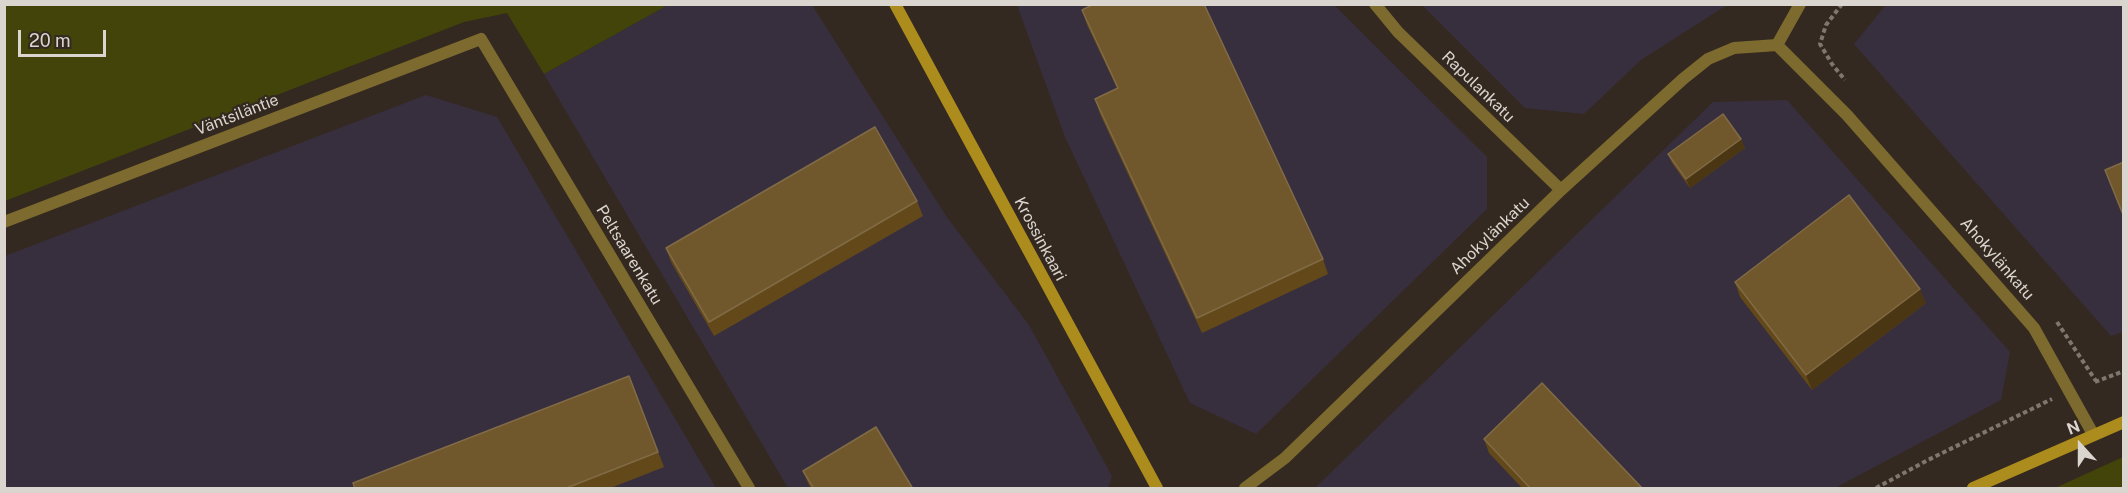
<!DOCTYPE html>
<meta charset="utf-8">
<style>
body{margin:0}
#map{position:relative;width:2128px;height:493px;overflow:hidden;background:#332920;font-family:"Public Sans",sans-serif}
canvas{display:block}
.frame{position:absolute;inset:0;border:6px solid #dbd5cf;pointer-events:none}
.north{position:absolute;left:2050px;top:415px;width:60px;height:60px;-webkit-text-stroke:4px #332920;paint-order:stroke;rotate:339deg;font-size:16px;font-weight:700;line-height:24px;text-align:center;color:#dbd5cf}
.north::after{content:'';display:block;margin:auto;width:21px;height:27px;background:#dbd5cf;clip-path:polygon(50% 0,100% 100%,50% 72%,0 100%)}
.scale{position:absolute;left:18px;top:30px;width:88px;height:27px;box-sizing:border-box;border:3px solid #dbd5cf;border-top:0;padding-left:8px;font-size:18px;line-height:21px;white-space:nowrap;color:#dbd5cf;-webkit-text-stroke:4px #332920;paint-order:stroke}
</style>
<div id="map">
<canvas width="2128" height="493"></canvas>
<div class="frame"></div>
<div class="north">N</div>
<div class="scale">20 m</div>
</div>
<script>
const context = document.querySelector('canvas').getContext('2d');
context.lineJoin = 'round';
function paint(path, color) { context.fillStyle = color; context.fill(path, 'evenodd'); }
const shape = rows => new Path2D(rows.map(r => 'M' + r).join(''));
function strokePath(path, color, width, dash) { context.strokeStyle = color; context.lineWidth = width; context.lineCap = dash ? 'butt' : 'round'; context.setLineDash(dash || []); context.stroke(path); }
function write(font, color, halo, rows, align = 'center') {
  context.font = font + ' "Public Sans",sans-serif'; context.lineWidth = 4.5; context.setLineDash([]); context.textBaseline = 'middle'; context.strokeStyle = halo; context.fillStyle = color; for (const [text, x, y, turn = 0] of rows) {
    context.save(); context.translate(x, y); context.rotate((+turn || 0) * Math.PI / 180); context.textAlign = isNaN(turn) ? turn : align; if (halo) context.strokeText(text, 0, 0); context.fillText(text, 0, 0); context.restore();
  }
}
paint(shape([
 [668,5,812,5,946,216,1029,325,1112,476,1108,488,788,488,544,74],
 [1017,5,1334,5,1487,157,1487,209,1256,434,1190,403,1065,137],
 [1422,5,1727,5,1641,60,1584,114,1525,108],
 [1886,5,2123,5,2123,332,2111,336,1854,44],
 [426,95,497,117,716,488,5,488,5,256],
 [1787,100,2010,352,2001,400,1835,488,1315,488,1713,102]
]), '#382f3e');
paint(shape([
 [5,4,668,4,668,5,544,74,507,13,464,22,5,201],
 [2123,457,2123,488,2055,488]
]), '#42440a');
strokePath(shape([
 [1842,4,1826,25,1820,44,1832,64,1845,80],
 [2057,322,2096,381],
 [2095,382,2124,371],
 [1876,488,1928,460,2052,399]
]), '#7f776f', 4, [4.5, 3]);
strokePath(shape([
 [1375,4,1398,32,1561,190],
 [1777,45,1847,115,2034,328,2093,434],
 [4,222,481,39,749,488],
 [1245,488,1285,458,1561,190,1683,79,1708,59,1734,48,1777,45,1800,4]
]), '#7d6a2e', 12);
strokePath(shape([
 [895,4,1157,488],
 [1973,488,2124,422]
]), '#ac8c1d', 12);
paint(shape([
 [1082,10,1323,259,1328,274,1202,333,1100,114,1095,99,1117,88,1087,25],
 [1741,139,1745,148,1690,188,1672,163,1668,154],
 [917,201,923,216,714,336,671,262,666,248],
 [1735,282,1926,303,1812,390,1740,297],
 [629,376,664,467,608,489,355,489],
 [1484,439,1643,489,1523,489,1489,453],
 [803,471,913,489,811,489,808,483]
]), '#634919');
paint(shape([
 [1741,139,1745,148,1690,188,1686,179],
 [1920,289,1926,303,1812,390,1806,375]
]), '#4a3613');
const building = shape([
 [1094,4,1204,4,1323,259,1197,318,1095,99,1118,88,1082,10,1094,4],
 [1723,114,1741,139,1686,179,1668,154,1723,114],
 [875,127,917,201,709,322,666,248,875,127],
 [2124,162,2124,217,2105,170,2124,162],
 [1849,195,1920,289,1806,375,1735,282,1849,195],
 [629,376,658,452,564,489,355,489,353,483,629,376],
 [1542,383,1643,489,1531,489,1484,439,1542,383],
 [876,427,913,489,814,489,803,471,876,427]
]);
paint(building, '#70582c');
strokePath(building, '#816b46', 1.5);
write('16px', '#dbd5cf', '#332920', [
 ["Rapulankatu",1478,87,44],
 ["Väntsiläntie",237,115,-21],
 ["Ahokylänkatu",1490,236,-44],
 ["Krossinkaari",1040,239,62],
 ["Peltsaarenkatu",629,255,59],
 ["Ahokylänkatu",1997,259,49]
]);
</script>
